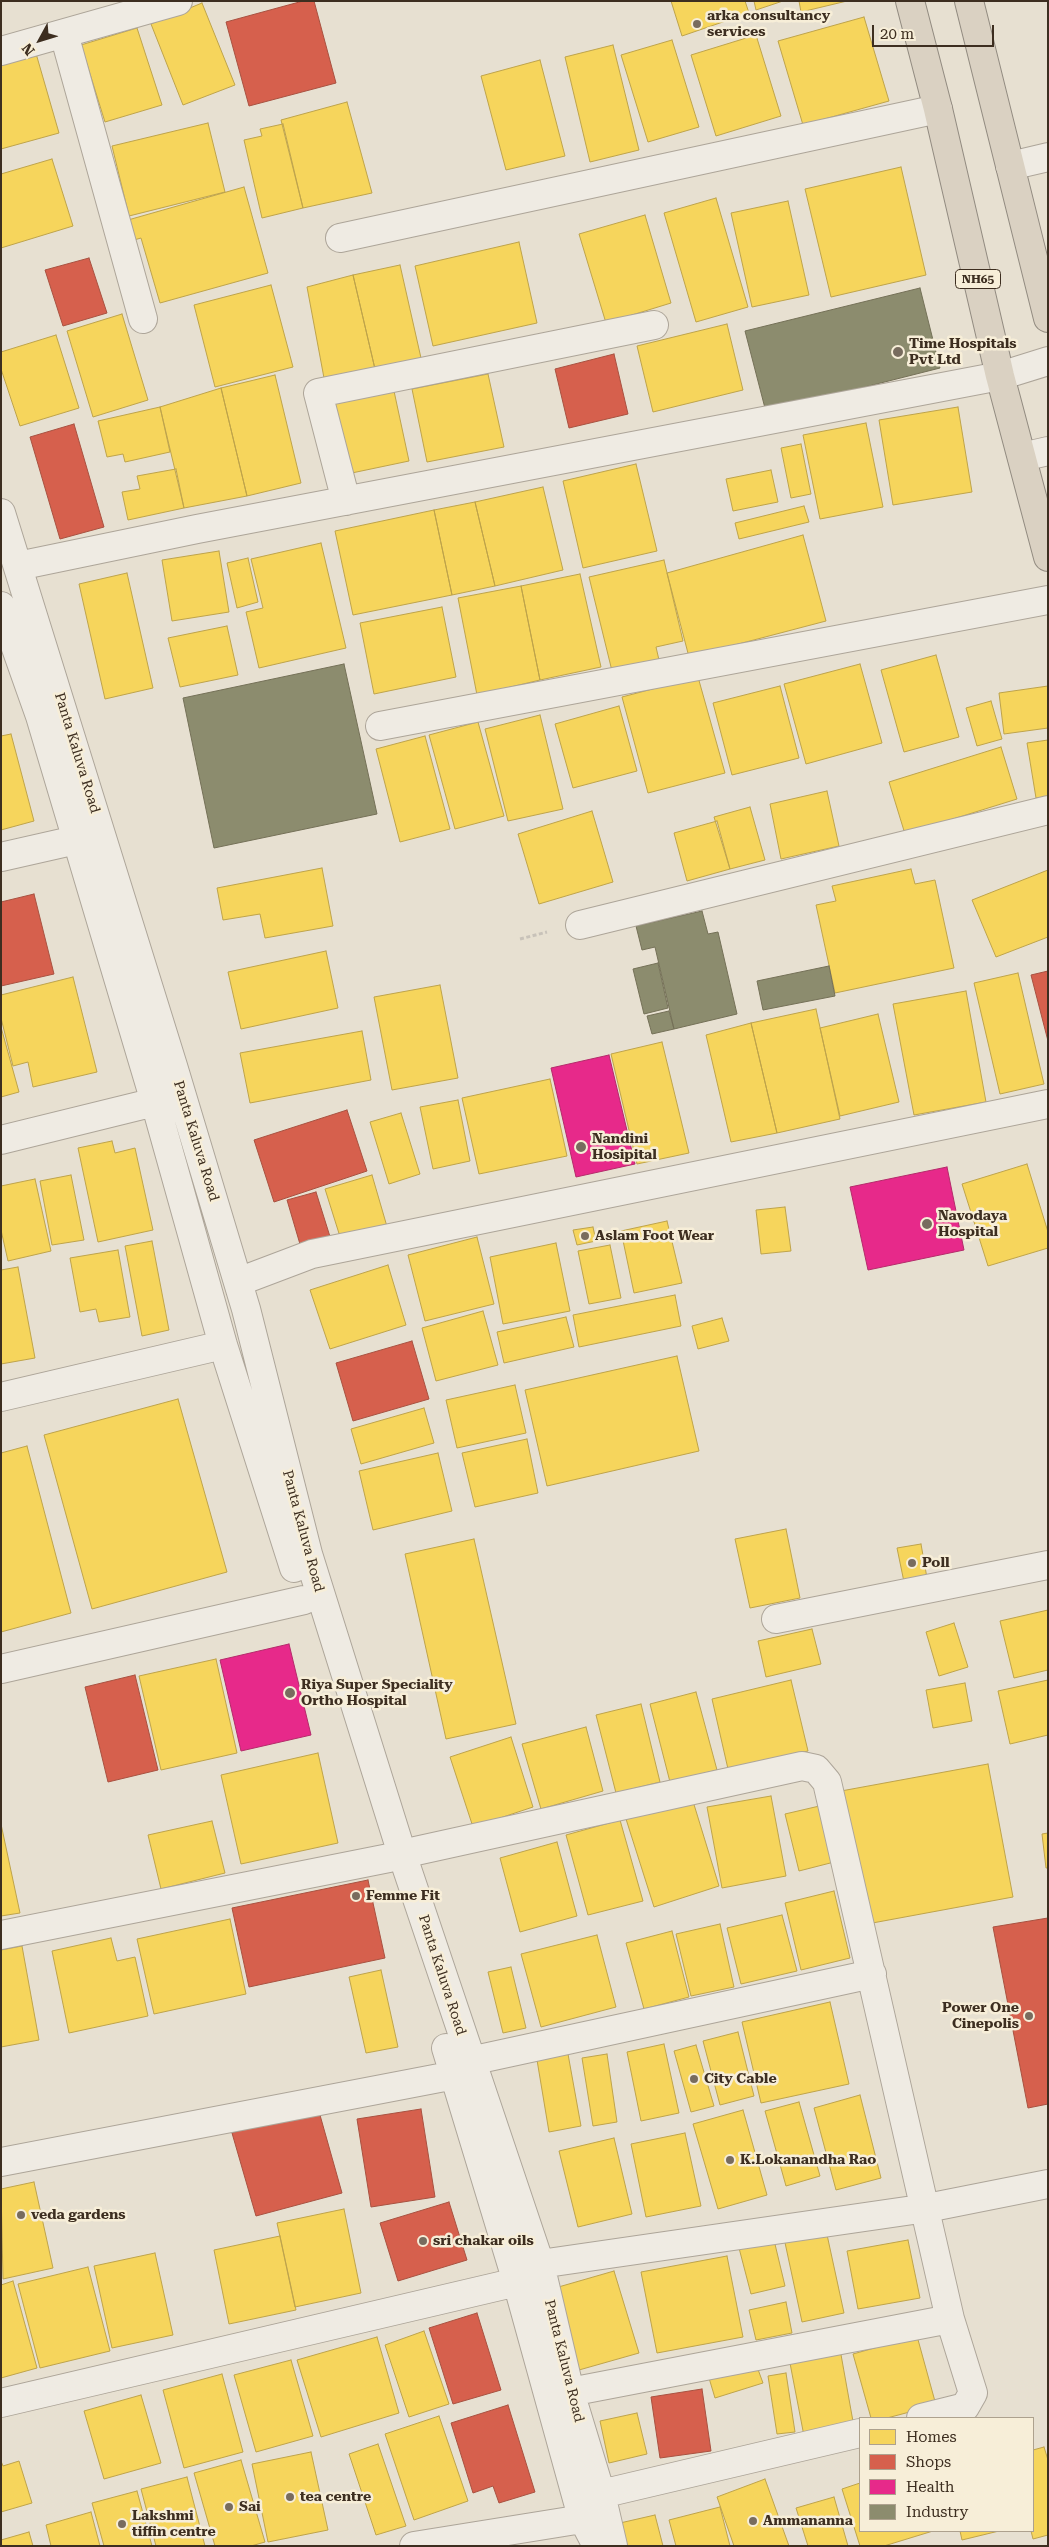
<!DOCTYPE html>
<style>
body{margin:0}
#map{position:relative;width:1049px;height:2547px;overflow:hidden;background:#e7e0d1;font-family:"Roboto Serif",serif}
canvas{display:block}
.frame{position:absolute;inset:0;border:2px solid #3d2e20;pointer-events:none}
.legend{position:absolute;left:859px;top:2417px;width:175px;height:115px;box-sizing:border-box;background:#f7eed8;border:1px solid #ada18e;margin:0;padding:6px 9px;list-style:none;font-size:15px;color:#3d2e20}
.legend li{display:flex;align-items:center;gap:10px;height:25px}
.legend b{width:25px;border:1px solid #ada18e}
.north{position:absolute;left:15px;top:15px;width:50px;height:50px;-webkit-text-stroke:4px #f7eed8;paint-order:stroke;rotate:231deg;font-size:14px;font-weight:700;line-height:20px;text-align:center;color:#3d2e20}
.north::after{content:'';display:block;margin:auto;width:18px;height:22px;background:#3d2e20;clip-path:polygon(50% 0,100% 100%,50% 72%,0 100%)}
.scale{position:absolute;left:872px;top:25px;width:122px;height:22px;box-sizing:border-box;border:2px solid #3d2e20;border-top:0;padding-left:6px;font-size:15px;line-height:18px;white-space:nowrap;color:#3d2e20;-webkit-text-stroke:4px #f7eed8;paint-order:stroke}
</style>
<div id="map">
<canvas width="1049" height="2547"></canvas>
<div class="frame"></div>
<ul class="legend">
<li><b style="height:14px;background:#f6d55c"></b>Homes</li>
<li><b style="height:14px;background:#d6604d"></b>Shops</li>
<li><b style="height:14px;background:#e7298a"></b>Health</li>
<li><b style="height:14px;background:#8c8c6e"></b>Industry</li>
</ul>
<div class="north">N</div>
<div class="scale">20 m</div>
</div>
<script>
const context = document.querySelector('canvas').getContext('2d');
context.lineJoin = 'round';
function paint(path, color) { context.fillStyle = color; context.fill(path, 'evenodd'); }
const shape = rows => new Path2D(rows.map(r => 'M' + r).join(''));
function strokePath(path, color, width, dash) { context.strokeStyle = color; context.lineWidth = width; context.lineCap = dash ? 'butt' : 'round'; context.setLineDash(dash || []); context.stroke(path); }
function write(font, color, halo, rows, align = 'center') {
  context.font = font + ' "Roboto Serif",serif'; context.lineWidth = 5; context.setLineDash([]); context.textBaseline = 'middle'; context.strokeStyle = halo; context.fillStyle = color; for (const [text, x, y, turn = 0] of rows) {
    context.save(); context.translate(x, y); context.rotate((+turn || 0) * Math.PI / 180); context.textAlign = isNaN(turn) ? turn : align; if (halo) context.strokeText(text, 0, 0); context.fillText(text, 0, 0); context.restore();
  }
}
const homes = shape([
 [671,1,745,1,749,13,682,36,671,1],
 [754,1,783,1,756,10,754,1],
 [799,1,847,1,801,12,799,1],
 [202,3,235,85,183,105,151,24,202,3],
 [864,17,889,101,803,125,778,41,864,17],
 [137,28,162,105,105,122,81,45,137,28],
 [756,35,781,116,716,136,691,55,756,35],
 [672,40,699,127,648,142,621,55,672,40],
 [613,45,639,150,590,162,565,57,613,45],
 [35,50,59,133,1,149,1,59,35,50],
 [540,60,565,156,506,170,481,76,540,60],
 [347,102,372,193,303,208,281,120,347,102],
 [208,123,225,192,129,216,112,146,208,123],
 [283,124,303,208,262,218,244,140,262,136,260,129,283,124],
 [52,159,73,226,1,248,1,174,52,159],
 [901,167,926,275,831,297,805,189,901,167],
 [244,187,268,273,160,303,141,238,134,240,128,220,244,187],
 [716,198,748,307,696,322,664,213,716,198],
 [788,201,809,295,752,307,731,213,788,201],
 [645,215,671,303,606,323,579,234,645,215],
 [519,242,537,323,433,346,415,266,519,242],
 [400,265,421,358,375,369,353,275,400,265],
 [353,275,375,369,324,378,307,287,353,275],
 [271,285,293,367,215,387,194,305,271,285],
 [122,314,148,400,93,417,67,331,122,314],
 [727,324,743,390,653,412,637,346,727,324],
 [56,335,79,408,20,426,1,369,1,352,56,335],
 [488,374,504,447,427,462,412,389,488,374],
 [275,375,301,483,247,496,221,388,275,375],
 [221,388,247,496,184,508,160,407,221,388],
 [394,391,409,461,347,474,333,404,394,391],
 [160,407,170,452,125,462,123,454,107,457,98,421,160,407],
 [958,407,972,492,893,505,879,420,958,407],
 [866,423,883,507,820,519,803,435,866,423],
 [801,444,811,494,791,498,781,448,801,444],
 [636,464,657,551,583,568,563,481,636,464],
 [176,469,184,508,128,520,122,492,140,489,137,476,176,469],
 [771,470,778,502,733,511,726,479,771,470],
 [543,487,563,570,495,586,475,502,543,487],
 [475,502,495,586,452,595,434,510,475,502],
 [804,506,809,522,739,539,735,523,804,506],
 [434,510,452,595,353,615,335,531,434,510],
 [803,535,826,621,689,657,667,573,803,535],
 [321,543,346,648,259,668,246,612,263,608,251,559,321,543],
 [219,551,229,612,172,621,162,560,219,551],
 [248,558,258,602,237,608,227,563,248,558],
 [664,560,683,641,656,647,659,660,612,671,589,577,664,560],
 [127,573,153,688,105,699,79,584,127,573],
 [580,574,601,667,540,680,521,586,580,574],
 [521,586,540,680,477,695,458,598,521,586],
 [442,607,456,677,374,694,360,623,442,607],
 [227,626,238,675,180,687,168,638,227,626],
 [936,655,959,737,904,752,881,670,936,655],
 [860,664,882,743,806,764,784,684,860,664],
 [698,677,725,773,648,793,622,697,698,677],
 [780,686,799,758,732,775,713,703,780,686],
 [1048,686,1048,728,1004,734,999,693,1048,686],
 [991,701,1002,739,977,746,966,708,991,701],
 [619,706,637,771,573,788,555,724,619,706],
 [540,715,563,809,508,821,485,729,540,715],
 [478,722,504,816,455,829,429,735,478,722],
 [11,734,34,821,1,830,1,736,11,734],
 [425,736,450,829,400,842,376,749,425,736],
 [1048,740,1048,797,1036,798,1027,743,1048,740],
 [1001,747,1017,799,905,834,889,782,1001,747],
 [827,791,839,846,781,859,770,804,827,791],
 [750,807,765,860,730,869,714,817,750,807],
 [592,811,613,882,539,904,518,834,592,811],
 [717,821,730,869,687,881,674,833,717,821],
 [322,868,333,926,265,938,260,914,223,920,217,888,322,868],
 [911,869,915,884,935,880,954,968,835,993,816,905,836,901,832,886,911,869],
 [1048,870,1048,937,996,957,972,900,1048,870],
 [326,951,338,1008,241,1029,228,972,326,951],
 [1018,973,1044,1084,1000,1094,974,983,1018,973],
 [73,977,97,1072,33,1087,28,1062,13,1066,1,1018,1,995,73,977],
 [440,985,458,1078,392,1090,374,997,440,985],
 [966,991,986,1102,914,1115,893,1004,966,991],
 [816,1009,840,1119,777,1133,751,1023,816,1009],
 [878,1014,899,1102,840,1116,820,1028,878,1014],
 [751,1023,777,1133,731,1142,706,1035,751,1023],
 [1,1027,19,1092,1,1097,1,1027],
 [362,1031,371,1080,250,1103,240,1053,362,1031],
 [662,1042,689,1153,637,1164,611,1054,662,1042],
 [550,1079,567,1156,479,1174,462,1098,550,1079],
 [458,1100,470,1161,433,1169,420,1107,458,1100],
 [401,1113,420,1174,389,1184,370,1122,401,1113],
 [112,1141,115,1153,135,1148,153,1230,98,1242,78,1148,112,1141],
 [1027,1164,1048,1232,1048,1248,988,1266,962,1184,1027,1164],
 [71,1175,84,1240,52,1245,40,1181,71,1175],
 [372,1175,388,1230,342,1243,325,1189,372,1175],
 [35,1179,51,1251,8,1261,1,1230,1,1186,35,1179],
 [785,1207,791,1251,761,1254,756,1210,785,1207],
 [667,1221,682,1283,634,1293,621,1231,667,1221],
 [593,1227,596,1241,577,1245,573,1230,593,1227],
 [477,1237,494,1304,425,1321,408,1255,477,1237],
 [152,1241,169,1330,142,1336,125,1246,152,1241],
 [556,1243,570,1311,503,1324,490,1257,556,1243],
 [610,1245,621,1298,589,1304,578,1251,610,1245],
 [118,1250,130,1317,99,1322,96,1309,80,1312,70,1258,118,1250],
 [388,1265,406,1325,330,1349,310,1290,388,1265],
 [18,1267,35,1358,1,1364,1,1270,18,1267],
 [675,1295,681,1326,579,1347,573,1315,675,1295],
 [483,1311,498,1365,436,1381,422,1328,483,1311],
 [566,1317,574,1347,504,1363,497,1332,566,1317],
 [722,1318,729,1341,698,1349,692,1326,722,1318],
 [677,1356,699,1451,547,1486,525,1390,677,1356],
 [515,1385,526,1433,457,1448,446,1400,515,1385],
 [178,1399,227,1572,92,1609,44,1435,178,1399],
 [424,1408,434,1443,361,1464,351,1429,424,1408],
 [527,1439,538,1493,475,1507,462,1453,527,1439],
 [27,1446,71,1613,1,1632,1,1453,27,1446],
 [438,1453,452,1511,373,1530,359,1471,438,1453],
 [786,1529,800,1598,750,1608,735,1539,786,1529],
 [474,1539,516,1724,446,1739,405,1554,474,1539],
 [921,1544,927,1578,904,1582,897,1548,921,1544],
 [1048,1610,1048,1670,1014,1678,1000,1621,1048,1610],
 [954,1623,968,1667,939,1676,926,1632,954,1623],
 [812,1629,821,1664,766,1677,758,1641,812,1629],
 [216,1659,237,1753,161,1770,139,1676,216,1659],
 [791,1680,808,1751,728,1769,712,1699,791,1680],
 [1048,1680,1048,1735,1010,1744,998,1691,1048,1680],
 [965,1683,972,1721,933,1728,926,1690,965,1683],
 [696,1692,717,1770,670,1782,650,1704,696,1692],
 [641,1704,660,1782,616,1793,596,1715,641,1704],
 [586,1727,603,1791,541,1809,522,1744,586,1727],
 [511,1737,533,1807,473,1827,450,1757,511,1737],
 [318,1753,338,1843,241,1864,221,1775,318,1753],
 [988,1764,1013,1897,867,1924,841,1791,988,1764],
 [771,1796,786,1876,722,1888,707,1807,771,1796],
 [692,1798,719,1886,654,1907,626,1819,692,1798],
 [828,1804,842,1860,799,1871,785,1814,828,1804],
 [620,1820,643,1901,588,1915,566,1835,620,1820],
 [212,1821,225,1873,161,1889,148,1835,212,1821],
 [1,1824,20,1913,1,1916,1,1824],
 [1048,1833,1048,1868,1046,1868,1042,1834,1048,1833],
 [557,1842,577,1916,520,1932,500,1858,557,1842],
 [834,1891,850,1958,801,1970,785,1903,834,1891],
 [782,1915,797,1971,741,1984,727,1928,782,1915],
 [230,1919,246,1994,154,2014,137,1939,230,1919],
 [720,1924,734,1987,691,1996,676,1934,720,1924],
 [672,1931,689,1997,644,2009,626,1943,672,1931],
 [597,1935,616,2007,541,2027,521,1954,597,1935],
 [111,1938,117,1961,135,1957,148,2016,69,2033,52,1951,111,1938],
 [22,1946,39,2040,1,2047,1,1950,22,1946],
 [511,1967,526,2028,503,2033,488,1972,511,1967],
 [381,1970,398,2047,366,2053,349,1977,381,1970],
 [830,2002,849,2084,761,2103,742,2022,830,2002],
 [738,2032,754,2096,720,2105,703,2041,738,2032],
 [664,2044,679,2113,641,2121,627,2052,664,2044],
 [696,2045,714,2106,691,2112,674,2051,696,2045],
 [568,2054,581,2126,549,2132,537,2060,568,2054],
 [607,2054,617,2122,593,2126,582,2058,607,2054],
 [860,2095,881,2178,836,2190,814,2108,860,2095],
 [799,2102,820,2176,786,2186,765,2111,799,2102],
 [743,2110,767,2195,718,2209,693,2124,743,2110],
 [685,2133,701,2206,646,2217,631,2144,685,2133],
 [614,2138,632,2214,578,2227,559,2151,614,2138],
 [34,2182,53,2268,3,2279,1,2189,34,2182],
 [344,2209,361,2293,295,2307,277,2223,344,2209],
 [826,2230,844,2313,802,2322,784,2238,826,2230],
 [280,2236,296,2310,229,2324,214,2250,280,2236],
 [774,2240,785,2286,751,2294,739,2248,774,2240],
 [908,2240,920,2298,858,2309,847,2251,908,2240],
 [155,2253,173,2335,112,2348,94,2266,155,2253],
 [727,2256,743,2337,657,2353,641,2272,727,2256],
 [88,2267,110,2351,40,2368,18,2284,88,2267],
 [614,2271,639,2353,579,2370,555,2288,614,2271],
 [13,2281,37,2368,1,2378,1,2285,13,2281],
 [786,2302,792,2333,756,2340,749,2310,786,2302],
 [424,2331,449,2404,409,2417,385,2345,424,2331],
 [917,2336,936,2405,887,2418,871,2418,853,2354,917,2336],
 [377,2337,399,2413,321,2437,297,2360,377,2337],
 [840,2349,854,2427,804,2436,789,2358,840,2349],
 [291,2360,313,2436,256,2452,234,2375,291,2360],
 [756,2364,763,2383,715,2398,709,2378,756,2364],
 [786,2373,795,2432,777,2434,768,2376,786,2373],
 [222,2374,243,2452,184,2468,163,2390,222,2374],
 [141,2395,161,2463,104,2479,84,2411,141,2395],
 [637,2413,647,2454,609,2463,600,2421,637,2413],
 [439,2416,468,2501,414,2520,385,2434,439,2416],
 [378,2444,406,2526,376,2535,349,2454,378,2444],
 [1044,2447,1048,2460,1048,2535,1033,2539,1031,2531,1033,2450,1044,2447],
 [311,2452,328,2530,268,2542,252,2464,311,2452],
 [241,2460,265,2542,251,2546,215,2546,194,2473,241,2460],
 [1,2461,3,2466,19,2461,32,2503,1,2512,1,2461],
 [187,2477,205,2546,156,2546,141,2489,187,2477],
 [765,2479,789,2546,734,2546,717,2497,765,2479],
 [860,2483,860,2531,933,2531,884,2546,860,2546,842,2489,860,2483],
 [137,2491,152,2546,104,2546,92,2503,137,2491],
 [834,2497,848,2546,808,2546,796,2508,834,2497],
 [720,2507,730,2546,676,2546,669,2520,720,2507],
 [91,2512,100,2546,51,2546,46,2525,91,2512],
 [655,2515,663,2546,626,2546,620,2523,655,2515],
 [960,2531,999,2531,962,2540,960,2531],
 [29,2532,33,2546,1,2546,1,2540,29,2532]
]);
paint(homes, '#f6d55c');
strokePath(homes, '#bea34a', 1);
const shops = shape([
 [303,1,314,1,336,83,249,106,226,22,303,1],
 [89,258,107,313,63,326,45,270,89,258],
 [614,354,628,414,569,428,555,369,614,354],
 [74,424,104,527,60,539,30,437,74,424],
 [34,894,54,974,1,986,1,902,34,894],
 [1048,971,1048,1041,1031,975,1048,971],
 [347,1110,367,1171,274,1202,254,1140,347,1110],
 [316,1192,332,1243,302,1251,287,1200,316,1192],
 [412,1341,429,1399,353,1421,336,1363,412,1341],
 [135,1675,158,1770,108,1782,85,1687,135,1675],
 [368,1880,385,1958,249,1987,232,1908,368,1880],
 [1048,1918,1048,2104,1028,2108,993,1927,1048,1918],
 [318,2108,342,2193,256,2216,232,2133,318,2108],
 [421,2109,435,2197,371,2207,357,2119,421,2109],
 [449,2202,467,2260,398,2281,380,2223,449,2202],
 [477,2313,501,2390,453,2404,429,2328,477,2313],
 [702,2389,711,2451,660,2458,651,2397,702,2389],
 [508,2405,535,2492,499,2503,493,2486,473,2493,451,2423,508,2405]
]);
paint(shops, '#d6604d');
strokePath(shops, '#a85140', 1);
const health = shape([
 [609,1055,635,1164,576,1177,551,1068,609,1055],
 [947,1167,964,1250,868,1270,850,1187,947,1167],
 [289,1644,311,1735,241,1751,220,1660,289,1644]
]);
paint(health, '#e7298a');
strokePath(health, '#b42a6a', 1);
const industry = shape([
 [920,288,940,368,766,412,745,331,920,288],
 [344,664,377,814,214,848,183,698,344,664],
 [702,911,708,934,718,932,737,1014,674,1029,655,947,642,950,636,926,702,911],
 [658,963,668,1008,644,1014,633,969,658,963],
 [829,966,835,996,763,1010,757,981,829,966],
 [669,1011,674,1029,652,1034,647,1016,669,1011]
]);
paint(industry, '#8c8c6e');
strokePath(industry, '#747057', 1);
const minor = shape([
 [64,34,143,319],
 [1,51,178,1],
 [1010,166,1048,157],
 [340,238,938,109],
 [1022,457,1048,451],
 [346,501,318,393,654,325],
 [1,513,173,1066,246,1309,308,1554,402,1854,540,2264,570,2392,601,2494,613,2546],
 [18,566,197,529,1000,376,1048,361],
 [1,606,40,716,155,1102,223,1345,294,1568],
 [380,726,1048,600],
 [1,857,76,840],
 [580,925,1048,810],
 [1,1140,155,1102,166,1088],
 [238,1282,312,1254,1048,1104],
 [1,1397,223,1345],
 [776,1619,1048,1565],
 [1,1669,304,1600],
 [402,1854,802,1766,816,1769,827,1782,950,2319,973,2393,965,2407,921,2418],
 [1,1935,389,1858],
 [446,2048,517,2282,582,2517,597,2546],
 [470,2061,872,1974],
 [1,2162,455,2075],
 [540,2264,927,2208,1048,2184],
 [570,2392,950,2319],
 [1,2403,517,2282],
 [601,2494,860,2433],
 [414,2546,601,2516]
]);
const highway = shape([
 [910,1,938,109,1000,376,1048,557],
 [969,1,1048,318]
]);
strokePath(minor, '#ada599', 30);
strokePath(highway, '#928b80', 30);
strokePath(shape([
 [520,939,547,932]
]), '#c8c2b9', 3, [4, 2.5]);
strokePath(minor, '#efebe3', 28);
strokePath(highway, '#dad1c2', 28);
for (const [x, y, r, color] of [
 [697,24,5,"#786c5e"],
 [898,352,6,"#786c5e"],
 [581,1147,6,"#786c5e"],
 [927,1224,6,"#786c5e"],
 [585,1236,5,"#786c5e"],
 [912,1563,5,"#786c5e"],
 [290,1693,6,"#786c5e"],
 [356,1896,5,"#786c5e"],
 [1029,2016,5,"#786c5e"],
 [694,2079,5,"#786c5e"],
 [730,2160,5,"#786c5e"],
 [21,2215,5,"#786c5e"],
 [423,2241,5,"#786c5e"],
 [290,2497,5,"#786c5e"],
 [229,2507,5,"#786c5e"],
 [753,2521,5,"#786c5e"],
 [122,2524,5,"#786c5e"]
]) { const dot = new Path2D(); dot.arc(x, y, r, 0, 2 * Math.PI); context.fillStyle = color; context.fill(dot); strokePath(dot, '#f7eed8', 2); }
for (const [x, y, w] of [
 [978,279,45]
]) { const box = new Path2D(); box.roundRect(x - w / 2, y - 9.5, w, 19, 4); context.fillStyle = '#f7eed8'; context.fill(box); strokePath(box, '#3d2e20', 1); }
write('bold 12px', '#3d2e20', null, [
 ["NH65",978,279]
]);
write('bold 14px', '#3d2e20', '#f7eed8', [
 ["arka consultancy",707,16],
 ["services",707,32],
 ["Time Hospitals",909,344],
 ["Pvt Ltd",909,360],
 ["Nandini",592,1139],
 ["Hosipital",592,1155],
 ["Navodaya",938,1216],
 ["Hospital",938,1232],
 ["Aslam Foot Wear",595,1236],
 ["Poll",922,1563],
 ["Riya Super Speciality",301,1685],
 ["Ortho Hospital",301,1701],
 ["Femme Fit",366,1896],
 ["Power One",1019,2008,"right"],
 ["Cinepolis",1019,2024,"right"],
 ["City Cable",704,2079],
 ["K.Lokanandha Rao",740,2160],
 ["veda gardens",31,2215],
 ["sri chakar oils",433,2241],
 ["tea centre",300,2497],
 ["Sai",239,2507],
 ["Lakshmi",132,2516],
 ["tiffin centre",132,2532],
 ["Ammananna",763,2521]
], 'left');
write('14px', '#3d2e20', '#f7eed8', [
 ["Panta Kaluva Road",77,753,73],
 ["Panta Kaluva Road",196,1141,73],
 ["Panta Kaluva Road",303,1531,75],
 ["Panta Kaluva Road",442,1975,72],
 ["Panta Kaluva Road",564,2361,76]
]);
</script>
